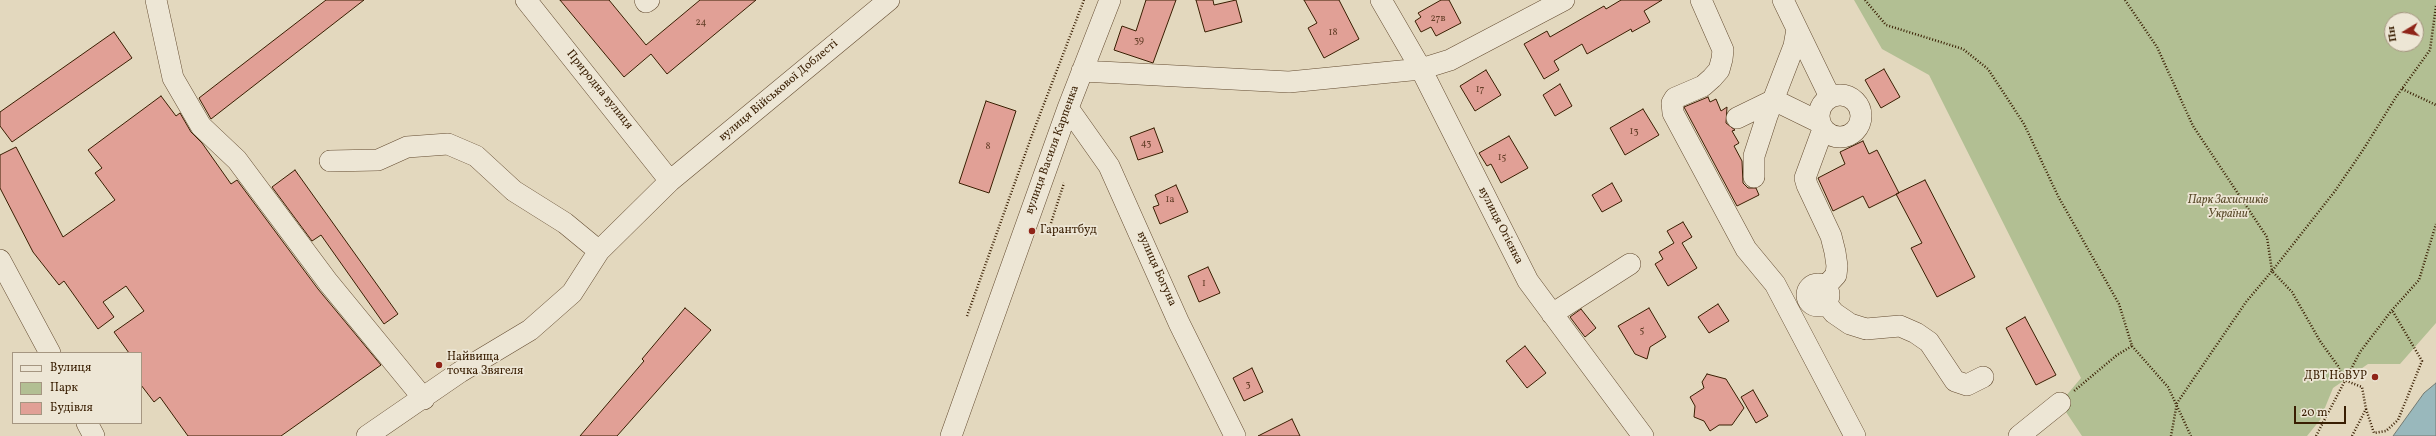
<!DOCTYPE html>
<meta charset="utf-8">
<style>
body{margin:0}
#map{position:relative;width:2436px;height:436px;overflow:hidden;background:#e3d8be;font-family:Vollkorn,serif}
canvas{display:block}
.legend{position:absolute;left:12px;top:352px;width:130px;height:72px;box-sizing:border-box;background:#ede6d5;border:1px solid #a59681;margin:0;padding:5px 7px;list-style:none;font-size:12px;color:#391e02}
.legend li{display:flex;align-items:center;gap:8px;height:20px}
.legend b{width:20px;border:1px solid #a59681}
.north{position:absolute;left:2384px;top:12px;width:40px;height:40px;box-sizing:border-box;background:#ede6d5;border:1px solid #a59681;border-radius:50%;rotate:260deg;font-size:11px;font-weight:700;line-height:16px;text-align:center;color:#391e02}
.north::after{content:'';display:block;margin:auto;width:14px;height:18px;background:#8f2418;clip-path:polygon(50% 0,100% 100%,50% 72%,0 100%)}
.scale{position:absolute;left:2294px;top:406px;width:52px;height:18px;box-sizing:border-box;border:2px solid #391e02;border-top:0;padding-left:5px;font-size:12px;line-height:14px;white-space:nowrap;color:#391e02;-webkit-text-stroke:3px #ede6d5;paint-order:stroke}
</style>
<div id="map">
<canvas width="2436" height="436"></canvas>
<ul class="legend">
<li><b style="height:5px;background:#ede6d5"></b>Вулиця</li>
<li><b style="height:11px;background:#b2bf93"></b>Парк</li>
<li><b style="height:11px;background:#e1a096"></b>Будівля</li>
</ul>
<div class="north">Пн</div>
<div class="scale">20 m</div>
</div>
<script>
const context = document.querySelector('canvas').getContext('2d');
context.lineJoin = 'round';
function paint(path, color) { context.fillStyle = color; context.fill(path, 'evenodd'); }
const shape = rows => new Path2D(rows.map(r => 'M' + r).join(''));
function strokePath(path, color, width, dash) { context.strokeStyle = color; context.lineWidth = width; context.lineCap = dash ? 'butt' : 'round'; context.setLineDash(dash || []); context.stroke(path); }
function write(font, color, halo, rows, align = 'center') {
  context.font = font + ' Vollkorn,serif'; context.lineWidth = 3.5; context.setLineDash([]); context.textBaseline = 'middle'; context.strokeStyle = halo; context.fillStyle = color; for (const [text, x, y, turn = 0] of rows) {
    context.save(); context.translate(x, y); context.rotate((+turn || 0) * Math.PI / 180); context.textAlign = isNaN(turn) ? turn : align; if (halo) context.strokeText(text, 0, 0); context.fillText(text, 0, 0); context.restore();
  }
}
paint(shape([
 [1854,0,2436,0,2436,323,2400,364,2368,364,2333,388,2320,420,2307,436,2082,436,2060,403,2081,378,1929,75,1882,49],
 [2392,20,2416,20,2416,44,2392,44]
]), '#b2bf93');
const water = shape([
 [2436,383,2436,436,2393,436,2424,393,2436,383]
]);
paint(water, '#99b8bc');
strokePath(water, '#737a72', 1);
const building = shape([
 [326,0,364,0,211,119,199,98,326,0],
 [560,0,609,0,646,45,700,0,756,0,667,74,651,54,624,77,560,0],
 [1146,0,1176,0,1153,63,1114,50,1122,26,1136,31,1146,0],
 [1196,0,1213,0,1214,5,1236,0,1242,22,1205,32,1196,0],
 [1304,0,1339,0,1359,39,1324,58,1308,28,1317,23,1304,0],
 [1441,0,1449,0,1461,23,1436,36,1431,27,1421,32,1415,21,1421,17,1418,13,1441,0],
 [1621,0,1662,0,1644,11,1650,22,1632,32,1631,29,1587,54,1582,44,1554,61,1559,70,1544,79,1524,44,1547,31,1550,37,1604,6,1606,9,1621,0],
 [114,32,132,58,12,142,0,126,0,112,114,32],
 [1884,69,1900,97,1881,108,1865,80,1884,69],
 [1486,70,1501,95,1475,111,1460,86,1486,70],
 [1560,84,1572,106,1555,116,1543,95,1560,84],
 [161,96,176,116,180,113,191,132,202,143,231,184,237,180,318,289,381,365,281,436,188,436,160,397,154,402,141,385,141,353,129,353,114,332,144,311,126,286,103,302,114,317,98,329,64,281,59,285,33,252,0,188,0,155,16,147,63,237,115,200,95,173,102,168,88,150,161,96],
 [1708,97,1710,102,1716,99,1721,111,1727,107,1726,123,1735,130,1732,131,1739,143,1734,146,1742,161,1743,183,1748,188,1756,188,1759,195,1737,206,1685,109,1684,107,1708,97],
 [986,101,1016,111,989,193,959,183,986,101],
 [1643,109,1659,135,1625,155,1610,128,1643,109],
 [1154,128,1163,152,1138,160,1130,137,1154,128],
 [1509,136,1528,168,1501,183,1491,164,1487,166,1479,153,1509,136],
 [1863,141,1869,154,1877,150,1899,193,1869,208,1863,196,1833,211,1818,178,1845,164,1840,152,1863,141],
 [295,170,398,314,384,324,321,235,312,241,272,187,295,170],
 [1925,180,1975,277,1937,297,1911,248,1922,243,1896,194,1925,180],
 [1612,183,1622,201,1602,212,1592,195,1612,183],
 [1176,185,1188,212,1160,224,1153,207,1159,205,1155,195,1176,185],
 [1683,222,1692,237,1682,243,1697,268,1668,286,1655,264,1663,259,1659,252,1674,243,1667,231,1683,222],
 [1208,267,1220,293,1199,302,1188,276,1208,267],
 [1718,304,1729,321,1709,333,1698,317,1718,304],
 [685,308,711,330,617,436,580,436,644,361,642,359,685,308],
 [1649,308,1666,337,1650,347,1647,359,1635,354,1618,326,1649,308],
 [1581,309,1596,328,1585,337,1570,317,1581,309],
 [2025,317,2056,375,2036,385,2006,328,2025,317],
 [1525,346,1546,373,1527,388,1506,361,1525,346],
 [1252,368,1263,392,1244,401,1233,378,1252,368],
 [1707,374,1726,379,1744,408,1732,425,1719,425,1710,431,1704,421,1694,417,1695,406,1690,397,1704,388,1702,382,1707,374],
 [1753,390,1768,416,1756,423,1741,397,1753,390],
 [1292,419,1300,436,1258,436,1292,419]
]);
paint(building, '#e1a096');
strokePath(building, '#391e02', 1);
const minor = shape([
 [156,0,173,78,201,126,237,160,328,282,424,399],
 [526,0,670,181],
 [645,0,646,2,649,0],
 [1381,0,1421,69,1528,281,1643,436],
 [1701,0,1723,50,1722,59,1719,70,1712,78,1703,86,1675,98,1672,103,1673,113,1746,249,1775,284,1855,436],
 [1783,0,1830,97],
 [1082,71,1289,82,1421,69,1450,60,1564,0],
 '1819 116a21 21 0 1 1 42 0a21 21 0 1 1-42 0Z',
 [1068,108,1109,166,1179,323,1235,436],
 [1737,118,1774,100,1819,122],
 [1823,129,1805,178,1807,185,1831,236,1835,252,1837,266,1836,275,1825,287],
 [330,161,378,160,407,147,448,144,476,156,514,191,565,223,599,251],
 [1754,177,1754,156,1767,116,1794,46,1797,29],
 [0,260,50,353],
 '1807 295a11 11 0 1 1 22 0a11 11 0 1 1-22 0Z',
 [1825,302,1834,313,1850,324,1866,329,1900,326,1916,333,1929,342,1955,381,1967,385,1983,377],
 [1552,314,1630,264],
 [87,423,94,436],
 [367,436,460,372,530,330,572,293,599,251,670,181,889,0],
 [951,436,1068,108,1110,0],
 [2019,436,2060,403]
]);
strokePath(minor, '#644c31', 22);
strokePath(shape([
 [1865,0,1886,25,1963,49,1988,69,2024,124,2058,196,2119,304,2132,346,2117,355,2074,391],
 [2125,0,2157,47,2193,126,2267,237,2272,271,2246,302,2177,403,2171,436],
 [2402,89,2436,105],
 [1051,223,1064,183],
 [967,316,1032,135,1084,0],
 [2132,346,2168,387,2191,436],
 [2366,409,2374,433,2386,431,2398,420,2422,361,2392,310],
 [2316,436,2360,352,2392,310,2419,280,2436,224],
 [2352,436,2366,409,2362,387,2344,380,2338,366,2320,341,2292,292,2272,271,2335,191,2363,150,2396,97,2430,50,2436,6]
]), '#391e02', 2.5, [1, 2]);
strokePath(minor, '#ede6d5', 21);
for (const [x, y, r, color] of [
 [1032,231,4,"#8f2418"],
 [439,365,4,"#8f2418"],
 [2375,377,4,"#8f2418"]
]) { const dot = new Path2D(); dot.arc(x, y, r, 0, 2 * Math.PI); context.fillStyle = color; context.fill(dot); strokePath(dot, '#ede6d5', 1.5); }
write('10px', '#633e27', null, [
 ["27в",1438,19],
 ["24",701,23],
 ["18",1333,33],
 ["39",1139,41],
 ["17",1480,90],
 ["13",1634,132],
 ["43",1146,144],
 ["8",988,147],
 ["15",1502,158],
 ["1а",1170,200],
 ["1",1204,284],
 ["5",1642,331],
 ["3",1248,385]
]);
write('12px', '#391e02', '#ede6d5', [
 ["Природна вулиця",599,90,51],
 ["вулиця Військової Доблесті",779,91,-40],
 ["вулиця Василя Карпенка",1053,150,-70],
 ["вулиця Огієнка",1500,226,63],
 ["вулиця Богуна",1156,269,66]
]);
write('italic 12px', '#5d4e2e', '#ede6d5', [
 ["Парк Захисників",2228,201],
 ["України",2228,215]
]);
write('12px', '#391e02', '#ede6d5', [
 ["Гарантбуд",1040,231],
 ["Найвища",447,358],
 ["точка Звягеля",447,372],
 ["ДВТ НоВУР",2367,377,"right"]
], 'left');
</script>
